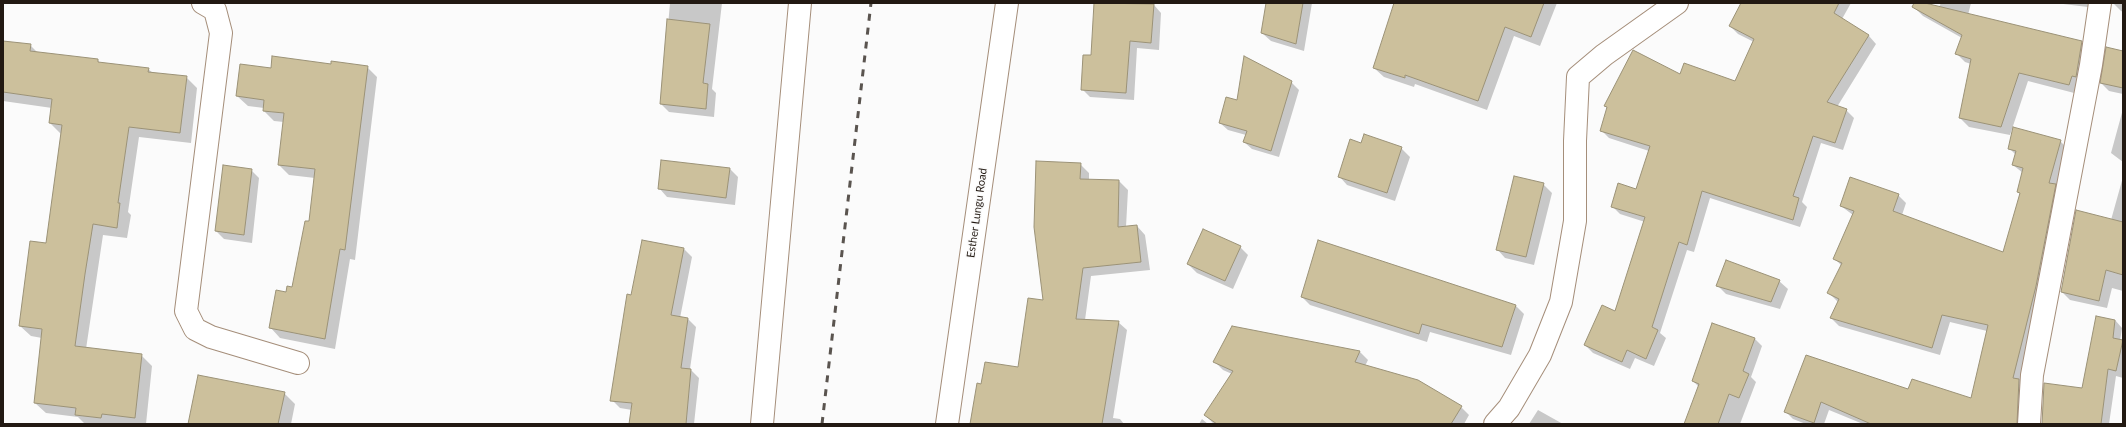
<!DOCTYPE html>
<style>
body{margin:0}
#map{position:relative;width:2126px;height:427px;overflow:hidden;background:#fbfbfb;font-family:Lato,sans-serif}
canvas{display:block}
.frame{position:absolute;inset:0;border:4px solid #221912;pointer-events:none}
</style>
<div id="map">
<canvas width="2126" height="427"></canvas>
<div class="frame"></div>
</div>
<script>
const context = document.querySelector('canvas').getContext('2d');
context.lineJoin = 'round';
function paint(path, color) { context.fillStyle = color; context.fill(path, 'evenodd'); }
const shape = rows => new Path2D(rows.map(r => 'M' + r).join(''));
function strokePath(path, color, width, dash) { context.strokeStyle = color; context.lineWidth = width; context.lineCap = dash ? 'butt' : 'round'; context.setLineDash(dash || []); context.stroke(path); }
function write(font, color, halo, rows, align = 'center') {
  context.font = font + ' Lato,sans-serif'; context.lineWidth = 3; context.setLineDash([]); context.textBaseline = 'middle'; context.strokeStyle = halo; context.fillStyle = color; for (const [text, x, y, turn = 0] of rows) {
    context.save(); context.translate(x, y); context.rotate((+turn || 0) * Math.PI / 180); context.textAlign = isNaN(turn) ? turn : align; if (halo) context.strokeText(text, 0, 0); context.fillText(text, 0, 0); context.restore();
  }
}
paint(shape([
 [670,3,722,3,712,89,716,93,714,117,669,112,661,104],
 [1095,3,1142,3,1154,5,1161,13,1159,50,1137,48,1134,100,1090,97,1082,89,1092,56],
 [1267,3,1312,3,1304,51,1271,41,1262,33],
 [1395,3,1557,3,1540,46,1514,36,1487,110,1415,84,1414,87,1384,77,1374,68],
 [1743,3,1851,3,1842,19,1869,36,1876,44,1837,107,1846,110,1854,118,1843,150,1821,143,1802,202,1807,207,1800,227,1710,198,1694,252,1687,250,1660,333,1666,338,1654,366,1635,358,1630,369,1593,353,1585,345,1616,312,1645,222,1620,214,1612,206,1637,190,1649,151,1609,138,1601,130,1608,108,1605,106,1681,75,1735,82,1754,42,1738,34,1730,26],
 [1915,3,1939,7,1941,3,1971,3,1968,15,2081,42,2090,51,2078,94,2028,81,2010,135,1969,127,1960,118,1971,64,1965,62,1957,54,1962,38,1923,16,1914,7],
 [2055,3,2100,3,2096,8],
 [2113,3,2123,3,2123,12,2121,11],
 [3,42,30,45,38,53,97,60,100,63,148,69,153,73,186,77,197,88,191,143,139,137,128,212,131,215,127,238,103,235,86,349,141,355,152,366,146,424,85,424,78,417,46,413,35,403,42,338,31,336,20,326,47,244,61,134,50,123,52,108,3,101],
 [2123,52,2123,94,2109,91,2101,83],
 [332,65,367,67,377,77,355,260,350,259,335,349,280,338,270,327,293,288,310,222,315,178,289,175,279,165,284,122,274,121,264,111,264,108,248,106,237,96,271,69],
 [1291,82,1299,90,1279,157,1252,149,1244,142,1246,135,1228,130,1220,123,1238,101],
 [2123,109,2123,162,2111,153],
 [2060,141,2068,149,2024,424,1863,424,1829,410,1824,424,1806,424,1793,419,1786,412,1806,356,1909,390,1972,399,1987,331,1950,322,1940,355,1839,326,1831,318,1838,302,1829,293,1841,265,1835,259,1853,215,1841,206,1898,195,1906,203,1902,215,2004,253,2021,194,2018,191,2023,173,2013,165,2016,155,2009,148],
 [1401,148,1410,157,1395,201,1347,185,1339,176],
 [1080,164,1089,173,1089,180,1119,181,1128,190,1126,227,1137,226,1145,235,1150,270,1091,276,1085,320,1118,322,1127,330,1113,418,1120,419,1124,424,971,424,982,385,1019,369,1044,301],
 [730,169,738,177,735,205,667,197,659,188],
 [251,170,259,178,252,243,224,239,216,231],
 [2123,177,2123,291,2112,288,2107,308,2070,300,2062,292,2111,220],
 [1543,184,1552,193,1534,265,1505,258,1497,249],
 [643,241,684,249,692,257,680,318,688,319,696,327,690,369,699,378,694,424,630,424,632,410,620,408,612,400],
 [1319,241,1516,306,1524,314,1511,355,1430,332,1427,342,1310,305,1302,297],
 [1240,247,1248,255,1233,289,1197,273,1188,264],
 [1779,281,1788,289,1780,309,1726,294,1718,286],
 [2115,320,2122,328,2120,341,2123,342,2123,378,2116,376,2109,424,2043,424,2083,390],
 [1754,338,1762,346,1751,377,1756,382,1740,424,1685,424,1699,387,1693,381],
 [1360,352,1368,360,1365,366,1461,407,1469,415,1464,424,1214,424,1205,415,1232,374,1223,370,1215,362],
 [284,393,295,404,291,424,190,424],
 [1538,410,1563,424,1529,424],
 [1202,419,1208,424,1199,424]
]), '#0003');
const building = shape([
 [1094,3,1154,4,1151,43,1130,41,1126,93,1081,90,1083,55,1091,55,1094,3],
 [1266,3,1303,3,1296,44,1261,33,1266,3],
 [1394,3,1544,3,1531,37,1505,27,1478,101,1405,75,1405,78,1373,68,1394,3],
 [1741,3,1839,3,1834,13,1869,35,1827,102,1847,109,1835,143,1813,136,1793,196,1799,198,1793,220,1702,191,1687,245,1679,242,1652,327,1658,330,1646,359,1627,350,1622,362,1584,345,1602,305,1615,311,1645,217,1611,207,1618,183,1636,189,1650,146,1600,131,1607,107,1604,106,1633,50,1680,74,1684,63,1735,81,1754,39,1729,26,1741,3],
 [1914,3,1925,3,2082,41,2076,77,2072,76,2069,85,2019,73,2001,127,1959,118,1971,59,1955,54,1962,35,1912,7,1914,3],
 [667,19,710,24,703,83,708,84,706,109,660,104,667,19],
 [3,41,31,44,30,51,98,59,98,62,149,68,148,72,187,76,180,133,129,127,118,203,120,203,117,228,93,224,85,274,75,346,142,354,135,418,102,414,101,418,75,415,76,408,34,403,42,329,19,326,30,241,46,243,62,125,49,123,52,99,3,92,3,41],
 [2106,47,2123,51,2123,88,2100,83,2106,47],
 [272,56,331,64,331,61,368,66,345,250,340,249,325,339,269,328,276,290,286,292,287,286,292,287,305,221,309,221,315,169,278,165,284,113,263,111,264,100,236,96,240,64,271,68,272,56],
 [1244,56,1292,81,1271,151,1243,142,1247,131,1219,123,1226,97,1237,100,1244,56],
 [2013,127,2061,140,2049,183,2056,184,2036,286,2013,378,2019,379,2017,424,1871,424,1821,402,1814,423,1784,412,1806,355,1908,389,1912,379,1971,398,1988,325,1942,315,1932,348,1830,318,1839,299,1827,293,1842,263,1833,259,1854,211,1840,206,1850,177,1899,194,1893,211,2003,252,2020,193,2017,192,2023,168,2012,165,2016,151,2008,149,2013,127],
 [1364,134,1402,147,1387,193,1338,177,1350,139,1361,143,1364,134],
 [661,160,730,168,726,198,658,189,661,160],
 [1036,161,1081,163,1080,179,1119,180,1118,227,1137,225,1141,262,1083,268,1076,319,1119,321,1102,424,970,424,977,383,981,384,985,362,1018,367,1028,298,1043,300,1034,227,1036,161],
 [223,165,252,169,244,235,215,231,223,165],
 [1514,176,1544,183,1526,257,1496,250,1514,176],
 [2076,210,2123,222,2123,275,2106,270,2099,301,2061,292,2076,210],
 [1203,229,1241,246,1225,281,1187,264,1203,229],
 [642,240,684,248,671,315,688,318,681,368,691,369,686,424,629,424,632,403,610,401,627,294,631,295,642,240],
 [1318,240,1516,305,1502,347,1422,324,1419,334,1301,297,1318,240],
 [1726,260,1780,280,1771,302,1716,286,1726,260],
 [2096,316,2115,320,2113,338,2123,340,2116,371,2108,369,2101,424,2042,424,2044,383,2082,388,2096,316],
 [1712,323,1755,338,1743,371,1749,374,1739,398,1729,394,1718,424,1684,424,1699,384,1692,381,1712,323],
 [1232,326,1360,351,1355,362,1418,380,1462,406,1451,424,1217,424,1204,415,1233,371,1213,362,1232,326],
 [198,375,285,392,278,424,188,424,198,375]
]);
paint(building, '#ccc09c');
strokePath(building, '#9b9277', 1);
const street = shape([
 [203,3,215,10,221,33,186,311,195,329,211,337,298,363],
 [762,424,800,3],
 [1495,424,1509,408,1540,355,1561,302,1575,221,1575,141,1578,77,1604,55,1677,3],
 [2029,424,2032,375,2091,65,2100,3]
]);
const secondary = shape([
 [947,424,1007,3]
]);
strokePath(street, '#a58e7a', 24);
strokePath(secondary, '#a58e7a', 24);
strokePath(street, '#fff', 22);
strokePath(secondary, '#fff', 22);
strokePath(shape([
 [822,424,871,3]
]), '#5a544f', 3, [7, 7]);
write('11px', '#221912', '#fbfbfb', [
 ["Esther Lungu Road",977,213,-82]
]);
</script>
